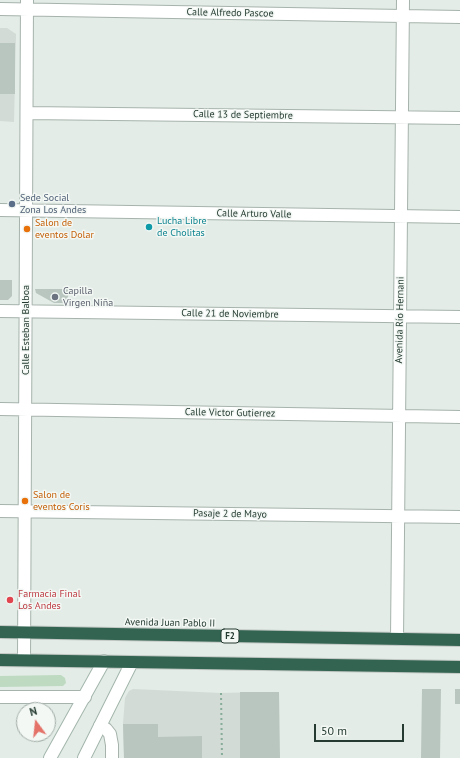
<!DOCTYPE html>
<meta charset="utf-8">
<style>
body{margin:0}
#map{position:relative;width:460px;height:758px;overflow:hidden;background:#e3ece6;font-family:"PT Sans",sans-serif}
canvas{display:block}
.north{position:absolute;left:16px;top:702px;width:40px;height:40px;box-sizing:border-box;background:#f3f8f5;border:1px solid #a1aca7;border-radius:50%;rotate:345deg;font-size:11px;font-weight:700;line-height:16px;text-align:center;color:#253b31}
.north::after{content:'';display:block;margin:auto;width:14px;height:18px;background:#e47269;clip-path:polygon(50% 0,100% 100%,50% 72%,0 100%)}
.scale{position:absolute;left:314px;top:724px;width:90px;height:18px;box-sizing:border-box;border:2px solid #253b31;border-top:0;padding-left:5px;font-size:12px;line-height:14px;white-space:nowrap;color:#253b31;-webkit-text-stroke:3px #f3f8f5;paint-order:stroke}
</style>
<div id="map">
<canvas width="460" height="758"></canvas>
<div class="north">N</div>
<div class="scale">50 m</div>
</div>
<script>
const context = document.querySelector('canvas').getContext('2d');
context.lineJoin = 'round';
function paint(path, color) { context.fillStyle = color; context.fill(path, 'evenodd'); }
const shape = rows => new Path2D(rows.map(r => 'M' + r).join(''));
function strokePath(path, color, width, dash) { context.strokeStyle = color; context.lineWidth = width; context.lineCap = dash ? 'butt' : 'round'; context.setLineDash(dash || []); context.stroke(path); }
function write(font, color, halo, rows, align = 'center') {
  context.font = font + ' "PT Sans",sans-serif'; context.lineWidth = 3; context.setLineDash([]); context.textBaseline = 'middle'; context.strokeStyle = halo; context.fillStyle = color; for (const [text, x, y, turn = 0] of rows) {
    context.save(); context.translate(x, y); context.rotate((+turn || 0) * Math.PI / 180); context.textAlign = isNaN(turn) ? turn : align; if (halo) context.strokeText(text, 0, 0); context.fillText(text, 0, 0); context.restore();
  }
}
paint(shape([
 [0,28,7,28,16,34,14,122,0,121],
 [133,689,221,693,260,692,260,758,124,758,123,724,125,698,129,691]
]), '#d2dbd5');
paint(shape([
 [61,675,65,678,66,683,63,686,0,687,0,676]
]), '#bedac1');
paint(shape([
 [0,43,15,43,15,94,0,94],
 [0,280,12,280,12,296,8,300,0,300],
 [35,289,68,289,68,303,54,303,36,293],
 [422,689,441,689,440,758,421,758],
 [455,689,460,689,460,704,455,704],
 [240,692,279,692,280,758,240,758],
 [123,724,158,724,158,737,202,736,202,758,124,758]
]), '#b9c6bf');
const street = shape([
 [0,9,460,17],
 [27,113,460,118],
 [0,210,460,217],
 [0,311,460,317],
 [0,409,460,417],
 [0,511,460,517],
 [397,639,403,0],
 [24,660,27,0],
 [0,697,85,697],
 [100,726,106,729,110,734,112,745,112,758]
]);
const secondary = shape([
 [50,758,104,661],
 [84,758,132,662]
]);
const highway = shape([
 [0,632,460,640],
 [0,660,460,667]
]);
strokePath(street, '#a6b3ac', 14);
strokePath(secondary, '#a3b6ac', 14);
strokePath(highway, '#c2c8c5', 14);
strokePath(shape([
 [221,693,222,758]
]), '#87ac9a', 2, [2, 3]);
strokePath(street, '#fff', 12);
strokePath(secondary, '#fff', 12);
strokePath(highway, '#336452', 12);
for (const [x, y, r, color] of [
 [12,204,4,"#5c6f8a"],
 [149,227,4,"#0f9aa8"],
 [27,229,4,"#e8710a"],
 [55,297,4,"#6b7280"],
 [25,501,4,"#e8710a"],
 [10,600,4,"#e0444e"]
]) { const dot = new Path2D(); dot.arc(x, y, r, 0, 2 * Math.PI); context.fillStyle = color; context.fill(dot); strokePath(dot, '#f3f8f5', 1.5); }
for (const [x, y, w] of [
 [230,636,18]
]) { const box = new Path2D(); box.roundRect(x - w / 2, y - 7, w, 14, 3); context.fillStyle = '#f3f8f5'; context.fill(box); strokePath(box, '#253b31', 1); }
write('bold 9px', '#253b31', null, [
 ["F2",230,636]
]);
write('10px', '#253b31', '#f3f8f5', [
 ["Calle Alfredo Pascoe",230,13,1],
 ["Calle 13 de Septiembre",243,115,1],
 ["Calle Arturo Valle",254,214,1],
 ["Calle 21 de Noviembre",230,314,1],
 ["Avenida Río Hernani",400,320,-89],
 ["Calle Esteban Balboa",26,330,-90],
 ["Calle Victor Gutierrez",230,413,1],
 ["Pasaje 2 de Mayo",230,514,1],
 ["Avenida Juan Pablo II",170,623,1]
]);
write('10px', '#4e5e75', '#f3f8f5', [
 ["Sede Social",20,198],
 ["Zona Los Andes",20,210]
], 'left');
write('10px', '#0d838f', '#f3f8f5', [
 ["Lucha Libre",157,221],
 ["de Cholitas",157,233]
], 'left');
write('10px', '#c56008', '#f3f8f5', [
 ["Salon de",35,223],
 ["eventos Dolar",35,235],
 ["Salon de",33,495],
 ["eventos Coris",33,507]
], 'left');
write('10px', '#5b616d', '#f3f8f5', [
 ["Capilla",63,291],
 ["Virgen Niña",63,303]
], 'left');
write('10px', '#be3a42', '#f3f8f5', [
 ["Farmacia Final",18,594],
 ["Los Andes",18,606]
], 'left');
</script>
